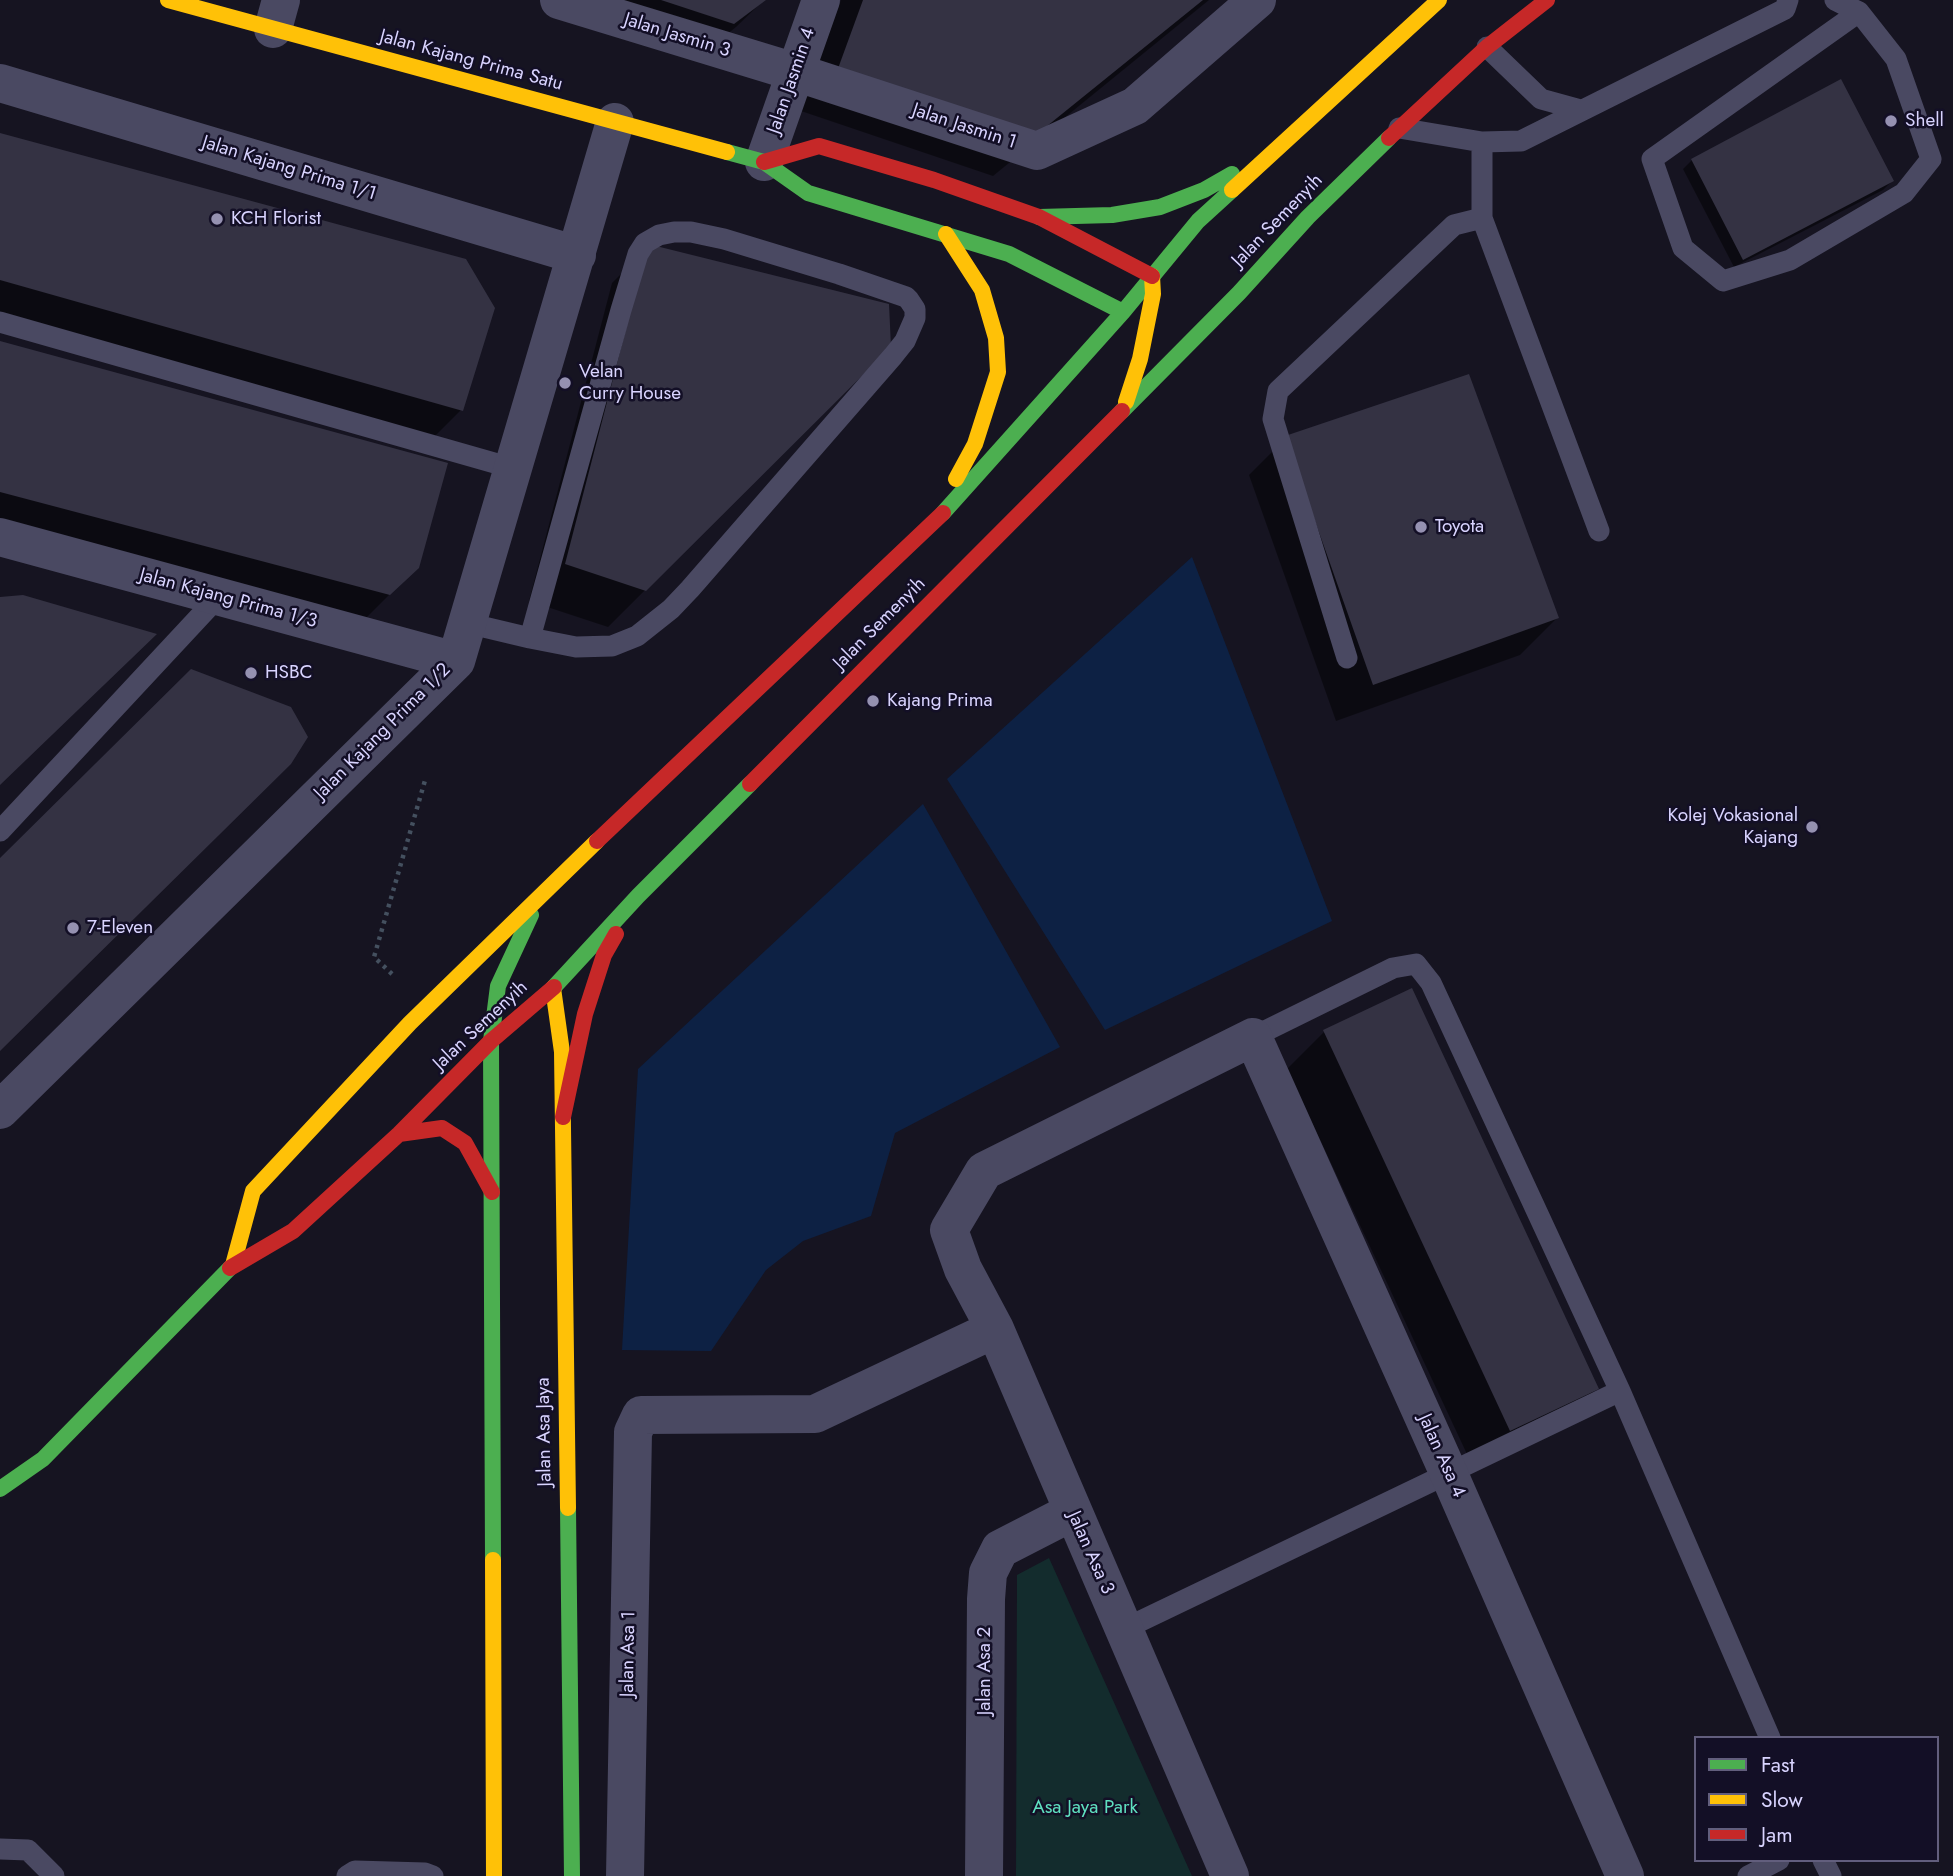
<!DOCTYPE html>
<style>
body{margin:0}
#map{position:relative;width:1953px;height:1876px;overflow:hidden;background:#161421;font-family:Jost,sans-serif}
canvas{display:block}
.legend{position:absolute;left:1694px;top:1736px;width:245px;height:126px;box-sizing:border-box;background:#130f26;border:2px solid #625e7d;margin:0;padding:9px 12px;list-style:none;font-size:21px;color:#d9d4ff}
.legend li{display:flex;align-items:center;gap:14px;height:35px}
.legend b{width:35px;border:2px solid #625e7d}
</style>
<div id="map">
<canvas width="1953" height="1876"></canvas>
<ul class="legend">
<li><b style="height:9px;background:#4caf50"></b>Fast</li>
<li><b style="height:9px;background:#ffc107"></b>Slow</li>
<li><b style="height:9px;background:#c62828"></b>Jam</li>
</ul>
</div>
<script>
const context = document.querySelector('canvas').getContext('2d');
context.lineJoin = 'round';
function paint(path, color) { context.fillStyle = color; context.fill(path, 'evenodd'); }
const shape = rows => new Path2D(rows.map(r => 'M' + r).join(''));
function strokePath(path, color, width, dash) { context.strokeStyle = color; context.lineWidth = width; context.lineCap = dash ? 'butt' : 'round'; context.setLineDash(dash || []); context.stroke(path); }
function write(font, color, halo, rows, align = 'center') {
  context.font = font + ' Jost,sans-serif'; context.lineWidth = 5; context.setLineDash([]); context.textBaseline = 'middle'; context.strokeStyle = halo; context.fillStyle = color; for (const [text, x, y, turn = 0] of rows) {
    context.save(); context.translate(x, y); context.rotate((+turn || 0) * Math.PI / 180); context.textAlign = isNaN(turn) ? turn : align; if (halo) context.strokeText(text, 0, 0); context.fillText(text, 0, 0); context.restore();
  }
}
paint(shape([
 [1049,1558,1192,1876,1016,1876,1017,1575]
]), '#132c2d');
paint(shape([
 [1192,557,1332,921,1105,1030,947,779],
 [923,804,1060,1047,895,1133,871,1216,803,1241,766,1270,711,1351,622,1350,638,1069]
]), '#0d2144');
paint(shape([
 [605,0,764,0,736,27,705,52],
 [841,0,1209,0,993,176,801,111],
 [0,135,461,410,424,447,0,327],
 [1692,160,1892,181,1883,190,1734,267,1683,169],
 [649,246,890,346,608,627,529,601,612,283],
 [0,342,417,567,352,632,0,539],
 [1286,438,1557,618,1520,655,1336,721,1249,475],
 [1324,1032,1596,1389,1560,1425,1473,1467,1287,1069]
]), '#0007');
paint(shape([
 [661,0,766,0,734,24],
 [863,0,1203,0,1031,139,836,74],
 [1841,79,1894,181,1743,260,1691,159],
 [0,133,466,259,495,308,463,411,0,280],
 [648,244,889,304,891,347,646,591,565,564],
 [0,341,448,463,419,568,390,595,0,492],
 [1469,374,1559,618,1373,685,1285,436],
 [23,595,157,634,0,785,0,597],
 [191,669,291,707,308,737,291,764,0,1051,0,858],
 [1412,988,1599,1389,1510,1431,1323,1030]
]), '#343243');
strokePath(shape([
 [392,974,374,957,426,777]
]), '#44505f', 4.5, [3.5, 5]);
strokePath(shape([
 [1835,0,1859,12,1896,59,1931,159,1904,193,1790,260,1723,281,1683,248,1652,159,1859,12],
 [1487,47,1541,99,1581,110],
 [1399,128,1482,142,1521,141,1785,9,1788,0],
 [1482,142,1482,218,1599,531],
 [0,322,512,468],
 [467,623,530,638,576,647,612,646,637,636,671,609,690,589,893,356,905,341,915,318,915,309,909,300,906,297,839,274,724,239,691,232,674,232,659,235,645,243,638,254,621,310,530,638],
 [1347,658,1273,419,1278,391,1454,225,1482,218],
 [0,831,218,597],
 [1253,1037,1393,968,1416,964,1431,983,1620,1391,1770,1738],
 [1124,1629,1620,1391],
 [0,1849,28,1850,54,1876],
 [1823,1860,1831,1876],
 [347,1876,355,1871,425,1873,433,1876],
 [1748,1876,1779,1860]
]), '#4a4962', 21);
strokePath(shape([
 [559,0,795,72,1037,151,1135,106,1257,0],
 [273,29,281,0],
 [0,83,577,255],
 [764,162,821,0],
 [0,537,456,661],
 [0,1110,456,661,615,122],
 [625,1876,633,1432,641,1415,815,1414,995,1329],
 [984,1876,986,1599,988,1573,1000,1549,1072,1512],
 [1230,1876,995,1329,963,1269,949,1230,984,1171,1253,1037,1449,1474,1625,1876]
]), '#4a4962', 38);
strokePath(shape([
 [727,152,764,162,808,193,1009,254,1123,312],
 [1039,217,1112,215,1160,207,1204,190,1232,174],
 [1122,411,1239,293,1308,217,1389,138],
 [943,513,1123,312,1198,221,1232,190],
 [554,987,638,896,750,784],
 [491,1041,493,1560],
 [491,1041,498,986,531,915],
 [0,1489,43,1459,230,1268],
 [568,1508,572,1876]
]), '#4caf50', 16);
strokePath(shape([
 [168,0,727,152],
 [1232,190,1439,0],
 [946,234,982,290,996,338,998,372,975,444,956,479],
 [1126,402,1140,359,1153,294,1152,276],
 [553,988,562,1052,568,1508],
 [233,1265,253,1191,410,1023,597,841],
 [493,1560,494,1876]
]), '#ffc107', 16);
strokePath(shape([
 [1389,138,1487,47,1547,0],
 [764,162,819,146,934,180,1039,217,1152,276],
 [750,784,1122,411],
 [597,841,943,513],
 [563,1117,585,1014,604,955,616,934],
 [399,1134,442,1128,465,1143,492,1192],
 [230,1268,293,1231,399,1134,491,1041,554,987]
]), '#c62828', 16);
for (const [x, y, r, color] of [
 [1891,121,7,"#9591b1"],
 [217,219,7,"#9591b1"],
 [565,383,7,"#9591b1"],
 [1421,527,7,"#9591b1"],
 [251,673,7,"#9591b1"],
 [873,701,7,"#9591b1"],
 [1812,827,7,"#9591b1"],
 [73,928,7,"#9591b1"]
]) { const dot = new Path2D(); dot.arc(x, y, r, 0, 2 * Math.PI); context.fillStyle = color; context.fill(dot); strokePath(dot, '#130f26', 2.5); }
write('19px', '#d9d4ff', '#130f26', [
 ["Jalan Jasmin 3",677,36,17],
 ["Jalan Kajang Prima Satu",471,61,15],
 ["Jalan Jasmin 4",792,81,-71],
 ["Jalan Jasmin 1",964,127,18],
 ["Jalan Kajang Prima 1/1",289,169,17],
 ["Jalan Semenyih",1278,221,-46],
 ["Jalan Kajang Prima 1/3",228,599,15],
 ["Jalan Semenyih",880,624,-45],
 ["Jalan Kajang Prima 1/2",383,732,-45],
 ["Jalan Semenyih",481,1026,-43],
 ["Jalan Asa Jaya",545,1432,-91],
 ["Jalan Asa 4",1441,1456,66],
 ["Jalan Asa 3",1090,1553,66],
 ["Jalan Asa 1",629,1654,-89],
 ["Jalan Asa 2",985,1671,-90]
]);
write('19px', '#d9d4ff', '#130f26', [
 ["Shell",1905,121],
 ["KCH Florist",231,219],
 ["Velan",579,372],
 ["Curry House",579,394],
 ["Toyota",1435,527],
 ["HSBC",265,673],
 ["Kajang Prima",887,701],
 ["Kolej Vokasional",1798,816,"right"],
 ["Kajang",1798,838,"right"],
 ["7-Eleven",87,928]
], 'left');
write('19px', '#5fe0c0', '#130f26', [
 ["Asa Jaya Park",1085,1808]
]);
</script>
